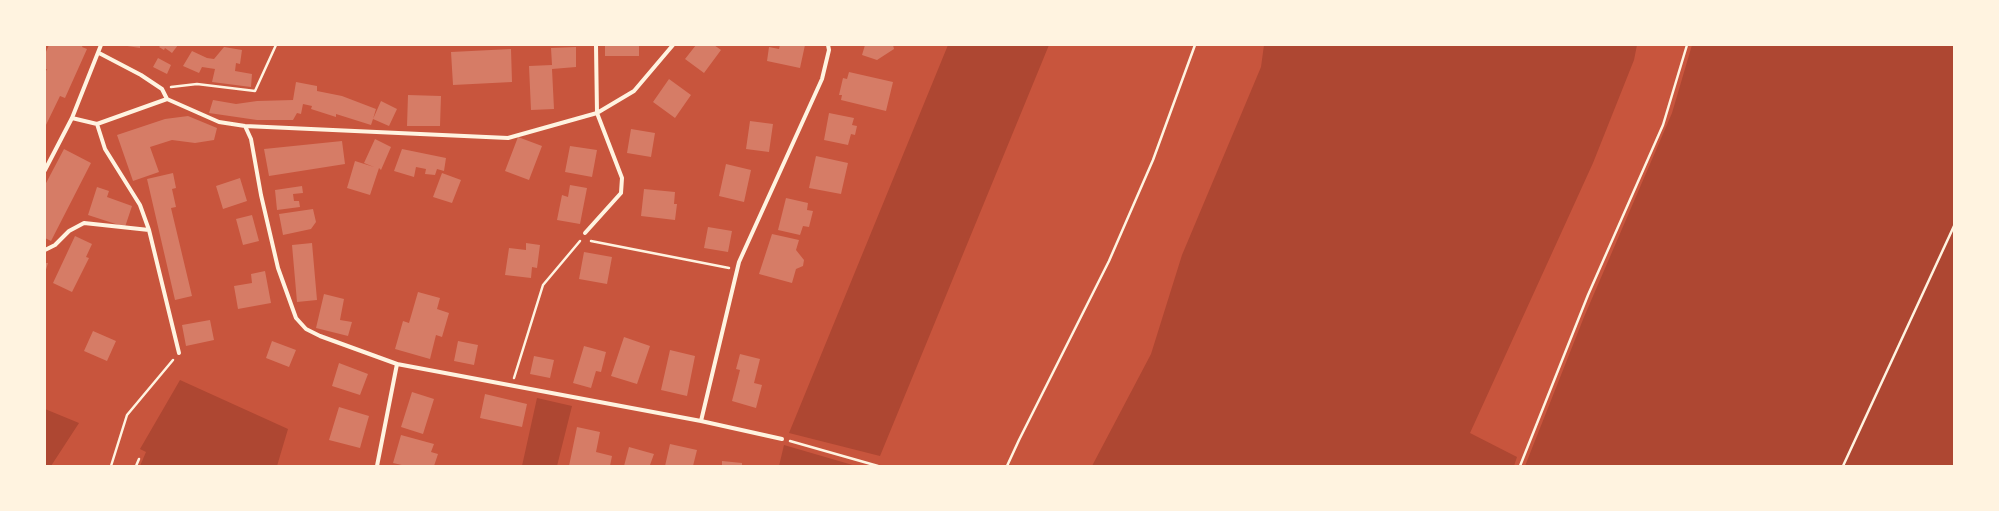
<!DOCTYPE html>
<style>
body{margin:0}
#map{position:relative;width:1999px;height:511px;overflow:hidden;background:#c8553d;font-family:Helvetica,sans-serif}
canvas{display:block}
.frame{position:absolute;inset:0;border:46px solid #fff3e0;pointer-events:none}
</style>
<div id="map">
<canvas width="1999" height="511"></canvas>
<div class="frame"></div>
</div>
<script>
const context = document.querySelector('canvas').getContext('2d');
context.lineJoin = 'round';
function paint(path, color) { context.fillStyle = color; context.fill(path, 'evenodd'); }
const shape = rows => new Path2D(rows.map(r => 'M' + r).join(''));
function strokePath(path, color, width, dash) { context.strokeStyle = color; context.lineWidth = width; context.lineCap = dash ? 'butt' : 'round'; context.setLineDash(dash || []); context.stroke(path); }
paint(shape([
 [948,45,1049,45,880,456,789,433],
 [1264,45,1637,45,1634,60,1593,163,1470,433,1517,457,1514,466,1092,466,1151,354,1182,255,1261,67],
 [1692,45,1954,45,1954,466,1525,466,1584,317,1672,113],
 [180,380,288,429,277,466,140,466,146,452,140,449],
 [537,398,572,406,557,466,522,466],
 [45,409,79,423,51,466,45,466],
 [784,445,856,466,779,466]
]), '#ae4732');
paint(shape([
 [49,45,83,45,82,47,87,49,65,98,60,96,45,127,45,73,47,69,45,69,45,54],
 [121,45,140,45,140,48],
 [161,45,178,45,172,53,165,48,164,50,159,47],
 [605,45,639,45,639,56,605,56],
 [696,45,714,45,721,50,704,73,685,59],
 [780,45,805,45,800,68,767,61,769,47,779,49],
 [865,45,893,45,894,49,877,60,862,55],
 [224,47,242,50,240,64,236,63,235,71,252,74,251,87,212,82,215,69,202,67,199,73,183,66,192,51,207,58,214,59],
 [576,47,576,67,552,69,554,109,531,110,529,66,552,65,551,48],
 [511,49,512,82,453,85,451,52],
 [158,58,171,65,167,74,153,67],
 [849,72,893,82,886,111,841,100,842,95,839,95,843,78,847,79],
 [669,79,691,95,675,118,653,102],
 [296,82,317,86,317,91,342,96,376,109,373,119,381,101,397,109,389,126,373,119,371,125,336,114,336,117,311,109,312,106,303,104,301,114,297,113,293,120,257,120,209,113,213,100,236,104,257,101,293,100],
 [408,95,441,96,440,126,407,126],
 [829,113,854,118,852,125,857,126,855,135,851,134,848,145,824,140],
 [188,116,217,128,214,140,195,143,172,140,150,147,159,172,133,181,117,135,165,119],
 [750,121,773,124,769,152,746,149],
 [631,129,655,133,651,157,627,153],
 [518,137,542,146,529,180,505,171],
 [375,139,391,147,381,170,379,168,370,195,347,188,355,161,374,167,364,163],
 [342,141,345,164,269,176,264,149],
 [570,146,597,150,592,177,565,172],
 [64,149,91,163,51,241,45,238,45,185],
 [402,149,446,158,444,171,437,169,435,175,425,174,426,169,416,167,414,177,394,171],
 [816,156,848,163,841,194,809,188],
 [726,164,751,170,744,202,719,196],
 [173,173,176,188,172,189,176,207,171,208,192,296,175,300,147,179],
 [442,173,461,180,452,203,433,197],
 [240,178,247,201,223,209,216,186],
 [570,185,587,188,580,224,557,220,562,195,568,197],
 [302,186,303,193,293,194,294,201,299,201,300,207,277,210,275,190],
 [97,187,109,191,107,197,132,206,125,227,88,215],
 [644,189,675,192,674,204,677,204,675,220,641,216],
 [786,198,808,203,807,210,813,211,809,227,803,226,800,235,778,230],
 [313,209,316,222,311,229,283,235,279,214],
 [252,215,259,241,243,245,236,219],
 [708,227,732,231,728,252,704,248],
 [772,234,799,240,796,250,804,260,803,266,796,269,792,283,759,274],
 [75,236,92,244,86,257,89,258,72,292,53,283],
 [312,243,317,300,297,302,292,245],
 [526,243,540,245,537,268,532,267,531,278,505,275,509,248,526,250],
 [584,252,612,257,607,284,579,279],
 [45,263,48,263,45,273],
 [265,271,271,303,238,309,234,286,252,283,251,274],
 [418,292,440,298,437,309,449,313,442,337,436,335,430,359,395,349,403,321,409,323],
 [324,294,344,299,340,320,352,322,348,336,316,328],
 [210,320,214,340,186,346,182,325],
 [93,331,116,341,107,361,84,351],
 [624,337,650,346,637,384,611,376],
 [272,341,296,350,289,367,266,358],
 [458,341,478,345,474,365,454,361],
 [584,346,606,352,601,372,596,371,591,388,573,383],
 [670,350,695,356,687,396,661,390],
 [740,354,760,359,754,383,762,385,756,408,732,401,740,370,736,369],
 [534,356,554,360,550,378,530,374],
 [339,363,368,374,360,395,332,386],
 [412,392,434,399,423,434,401,427],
 [485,394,527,404,522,427,480,418],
 [339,407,369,416,360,448,329,440],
 [577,427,600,432,596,452,612,456,610,466,569,466],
 [401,435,434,444,431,452,438,454,434,466,406,466,393,463],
 [670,444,697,450,693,466,665,466],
 [629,447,654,454,650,465,624,466],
 [722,461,742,463,742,466,722,466]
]), '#d67c66');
strokePath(shape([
 [171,87,197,84,255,91,276,45],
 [591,241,729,268],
 [514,378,543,285,580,241],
 [790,441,878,466],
 [111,466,127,415,173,360],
 [136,466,139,459],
 [1007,466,1019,440,1109,261,1153,160,1195,45],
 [1520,466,1588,295,1663,125,1687,45],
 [1843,466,1954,226]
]), '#fff3e0', 2.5);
strokePath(shape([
 [99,53,141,75,162,89,167,99],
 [72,118,97,124,167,99,219,122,245,126,508,138,597,113,634,91,673,45],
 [97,124,105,149,140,205,149,230,179,353],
 [245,126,251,139,261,195,278,268,296,318,306,329,320,336,397,364,377,466],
 [45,170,72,118,101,45],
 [585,233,621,193,622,178,597,113,596,45],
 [45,250,55,245,69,231,84,223,149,230],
 [397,364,701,421],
 [782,439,701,421,739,262,822,79,829,50,828,45]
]), '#fff3e0', 4);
</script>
